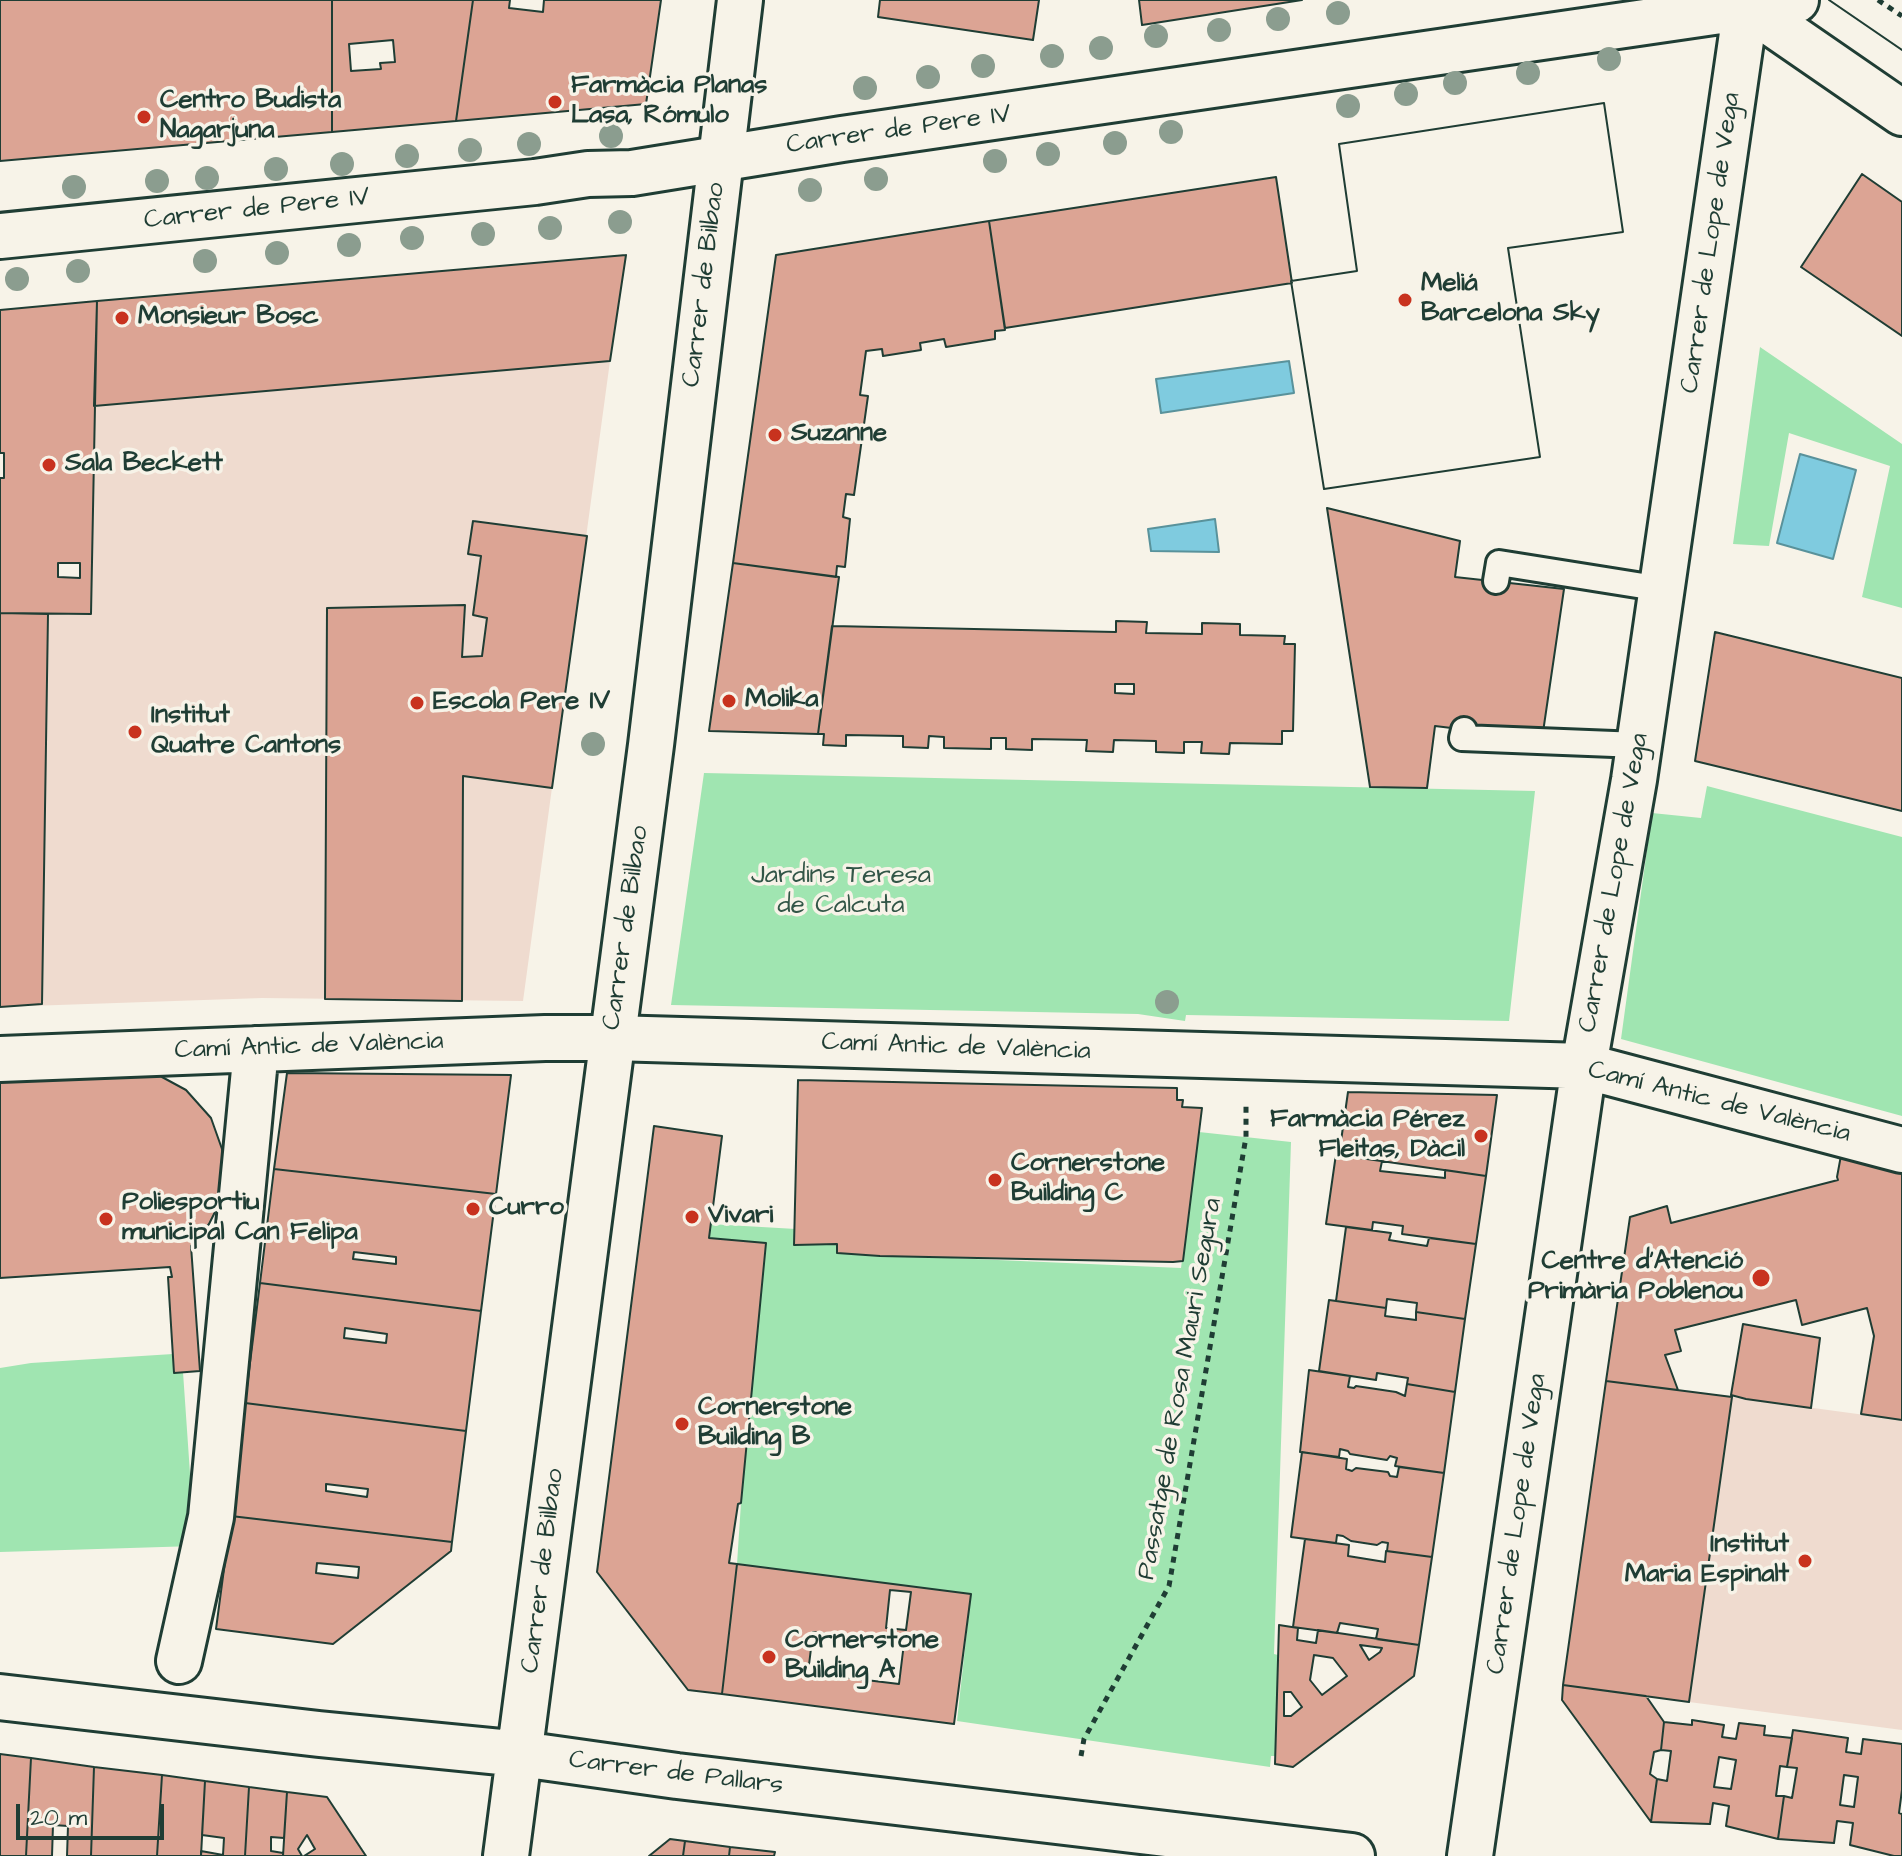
<!DOCTYPE html>
<meta charset="utf-8">
<style>
body{margin:0}
#map{position:relative;width:1902px;height:1856px;overflow:hidden;background:#f7f3e8;font-family:"Architects Daughter",sans-serif}
canvas{display:block}
.scale{position:absolute;left:16px;top:1804px;width:148px;height:36px;box-sizing:border-box;border:4px solid #1f3d34;border-top:0;padding-left:10px;font-size:24px;line-height:28px;white-space:nowrap;color:#1f3d34;-webkit-text-stroke:6px #f7f3e8;paint-order:stroke}
</style>
<div id="map">
<canvas width="1902" height="1856"></canvas>
<div class="scale">20 m</div>
</div>
<script>
const context = document.querySelector('canvas').getContext('2d');
context.lineJoin = 'round';
function paint(path, color) { context.fillStyle = color; context.fill(path, 'evenodd'); }
const shape = rows => new Path2D(rows.map(r => 'M' + r).join(''));
function strokePath(path, color, width, dash) { context.strokeStyle = color; context.lineWidth = width; context.lineCap = dash ? 'butt' : 'round'; context.setLineDash(dash || []); context.stroke(path); }
function write(font, color, halo, rows, align = 'center') {
  context.font = font + ' "Architects Daughter",sans-serif'; context.lineWidth = 7; context.setLineDash([]); context.textBaseline = 'middle'; context.strokeStyle = halo; context.fillStyle = color; for (const [text, x, y, turn = 0] of rows) {
    context.save(); context.translate(x, y); context.rotate((+turn || 0) * Math.PI / 180); context.textAlign = isNaN(turn) ? turn : align; if (halo) context.strokeText(text, 0, 0); context.fillText(text, 0, 0); context.restore();
  }
}
paint(shape([
 [610,361,523,1001,262,998,0,1007,0,613,91,614,95,406],
 [1732,1397,1902,1420,1902,1730,1689,1702]
]), '#efdbcf');
paint(shape([
 [1760,347,1902,444,1902,608,1862,597,1890,466,1789,433,1769,546,1733,544],
 [704,773,1535,791,1509,1021,1186,1015,1185,1021,1138,1014,671,1005],
 [1707,786,1902,837,1902,1116,1621,1039,1652,813,1701,818],
 [1199,1132,1291,1142,1274,1654,1278,1655,1275,1756,1271,1756,1270,1767,957,1721,971,1594,737,1564,741,1503,766,1243,709,1238,710,1224,796,1229,837,1244,837,1253,1181,1268],
 [173,1354,174,1373,183,1372,195,1546,0,1552,0,1368,31,1363]
]), '#a0e5b1');
const water = shape([
 [1289,361,1294,393,1161,413,1156,379,1289,361],
 [1800,454,1856,470,1833,559,1777,543,1800,454],
 [1215,519,1219,552,1151,551,1148,529,1215,519]
]);
paint(water, '#7fcbdf');
strokePath(water, '#59929b', 2);
const building = shape([
 [0,0,332,0,332,132,0,161,0,0],
 [332,0,473,0,456,121,332,132,332,0],
 [393,40,395,62,380,63,381,69,351,71,349,44,393,40],
 [473,0,510,0,509,8,543,12,544,0,661,0,646,104,456,121,473,0],
 [880,0,1039,0,1033,40,878,17,880,0],
 [1139,0,1302,0,1142,25,1139,0],
 [1604,103,1623,232,1508,248,1540,457,1324,489,1291,281,1357,271,1339,144,1604,103],
 [1604,103,1623,232,1508,248,1540,457,1324,489,1291,281,1357,271,1339,144,1604,103],
 [1862,174,1902,202,1902,336,1801,267,1862,174],
 [1276,177,1292,283,1005,328,989,221,1276,177],
 [989,221,1005,330,995,331,995,339,946,347,944,339,920,343,921,350,883,356,882,349,866,351,860,395,868,396,854,495,846,494,843,517,850,519,845,567,837,566,836,577,733,563,776,255,989,221],
 [626,255,610,361,94,406,97,301,626,255],
 [97,301,91,614,0,613,0,478,4,478,4,453,0,453,0,310,97,301],
 [58,563,80,563,80,578,58,577,58,563],
 [1327,508,1460,541,1455,577,1564,589,1542,739,1435,726,1427,788,1370,787,1327,508],
 [473,521,587,536,552,788,463,776,462,1001,325,999,327,608,465,605,462,657,482,656,487,618,473,615,481,556,468,554,473,521],
 [733,563,839,577,818,734,709,731,733,563],
 [0,613,48,614,42,1004,0,1007,0,613],
 [1116,621,1147,622,1146,633,1202,634,1202,623,1240,624,1240,635,1285,636,1284,644,1295,644,1293,731,1282,731,1282,744,1230,743,1229,754,1201,753,1202,742,1184,742,1184,753,1156,752,1156,741,1114,740,1113,752,1086,751,1087,740,1032,739,1032,750,1006,749,1006,738,991,738,991,749,944,748,944,737,929,736,928,748,903,747,903,736,846,735,846,746,823,745,824,734,818,734,832,626,1116,632,1116,621],
 [1115,684,1134,684,1134,694,1115,693,1115,684],
 [1715,632,1902,678,1902,811,1695,761,1715,632],
 [162,1072,162,1077,186,1090,211,1118,222,1149,224,1161,222,1190,214,1214,209,1224,191,1246,200,1371,174,1373,168,1277,172,1277,170,1267,0,1278,0,1081,162,1072],
 [287,1073,511,1075,496,1194,274,1169,287,1073],
 [798,1080,1177,1088,1177,1100,1183,1100,1182,1107,1202,1108,1183,1261,1173,1262,880,1256,837,1253,837,1244,794,1245,798,1080],
 [1348,1092,1497,1095,1486,1176,1339,1155,1348,1092],
 [654,1126,722,1136,709,1238,766,1243,741,1503,738,1504,729,1563,737,1564,722,1694,688,1690,597,1572,654,1126],
 [1842,1150,1902,1164,1902,1420,1861,1414,1874,1336,1867,1308,1802,1325,1796,1300,1675,1330,1681,1351,1665,1355,1678,1390,1606,1381,1630,1217,1667,1206,1671,1223,1838,1180,1837,1177,1842,1150],
 [1336,1154,1382,1161,1380,1171,1445,1178,1445,1170,1486,1176,1476,1244,1402,1234,1403,1226,1373,1222,1372,1230,1326,1224,1336,1154],
 [274,1169,496,1194,481,1311,260,1283,274,1169],
 [354,1252,396,1257,396,1264,353,1259,354,1252],
 [1346,1227,1391,1233,1389,1240,1427,1246,1429,1238,1476,1244,1465,1319,1416,1312,1417,1303,1387,1299,1386,1308,1336,1301,1346,1227],
 [260,1283,481,1311,466,1431,245,1403,260,1283],
 [345,1328,387,1334,386,1343,344,1338,345,1328],
 [1329,1300,1386,1308,1385,1316,1416,1320,1416,1312,1465,1319,1455,1392,1407,1384,1408,1378,1377,1373,1376,1380,1319,1371,1329,1300],
 [1743,1324,1820,1338,1811,1408,1746,1399,1731,1395,1743,1324],
 [1309,1370,1350,1376,1348,1387,1354,1388,1356,1386,1396,1392,1405,1396,1407,1384,1455,1392,1444,1473,1395,1466,1397,1458,1390,1456,1387,1460,1350,1454,1348,1451,1340,1449,1339,1457,1300,1452,1309,1370],
 [1606,1381,1732,1397,1689,1702,1563,1685,1606,1381],
 [245,1403,466,1431,452,1542,231,1516,245,1403],
 [326,1484,368,1489,367,1497,326,1491,326,1484],
 [1302,1452,1347,1459,1346,1469,1352,1471,1356,1468,1388,1472,1390,1476,1397,1477,1399,1467,1444,1473,1432,1557,1387,1551,1388,1543,1382,1542,1377,1545,1351,1541,1343,1536,1337,1535,1336,1543,1291,1537,1302,1452],
 [231,1516,452,1542,451,1551,333,1644,216,1629,231,1516],
 [317,1563,359,1567,358,1578,316,1573,317,1563],
 [1305,1539,1349,1545,1348,1556,1385,1562,1386,1551,1432,1557,1419,1645,1376,1639,1378,1629,1340,1623,1337,1633,1293,1627,1305,1539],
 [737,1564,971,1594,954,1724,722,1694,737,1564],
 [890,1590,911,1592,906,1630,886,1628,890,1590],
 [813,1632,904,1643,899,1684,808,1673,813,1632],
 [1279,1625,1298,1628,1297,1640,1316,1643,1318,1630,1419,1645,1414,1676,1293,1767,1275,1764,1279,1625],
 [1360,1645,1382,1648,1380,1652,1369,1660,1360,1645],
 [1314,1655,1333,1658,1347,1676,1322,1695,1310,1680,1314,1655],
 [1284,1692,1291,1692,1302,1707,1291,1716,1284,1716,1284,1692],
 [1563,1685,1646,1696,1664,1722,1661,1750,1654,1752,1650,1774,1657,1779,1651,1822,1562,1700,1563,1685],
 [1692,1720,1724,1725,1722,1737,1736,1739,1739,1723,1765,1726,1764,1735,1792,1738,1787,1767,1780,1766,1776,1796,1784,1796,1778,1839,1726,1826,1729,1806,1713,1803,1710,1824,1651,1822,1657,1779,1667,1781,1671,1751,1661,1750,1664,1722,1692,1725,1692,1720],
 [1719,1757,1736,1760,1731,1789,1714,1787,1719,1757],
 [1793,1730,1848,1738,1846,1752,1861,1754,1863,1739,1902,1744,1902,1790,1899,1813,1902,1814,1902,1856,1894,1856,1850,1845,1853,1823,1837,1821,1834,1843,1778,1839,1784,1796,1792,1798,1797,1768,1787,1767,1793,1730],
 [1844,1775,1858,1777,1854,1807,1840,1805,1844,1775],
 [0,1754,31,1758,26,1856,0,1856,0,1754],
 [31,1758,94,1767,91,1856,67,1856,68,1826,53,1825,52,1856,26,1856,31,1758],
 [94,1767,162,1775,157,1856,91,1856,94,1767],
 [162,1775,205,1781,201,1856,157,1856,162,1775],
 [205,1781,249,1787,245,1856,201,1856,201,1851,223,1855,224,1838,202,1835,205,1781],
 [249,1787,287,1792,284,1838,271,1837,271,1851,283,1853,283,1856,245,1856,249,1787],
 [287,1792,327,1797,366,1856,304,1856,315,1849,307,1835,298,1849,302,1856,283,1856,287,1792],
 [670,1839,685,1841,683,1856,649,1856,670,1839],
 [685,1841,730,1847,729,1856,683,1856,685,1841],
 [730,1847,775,1852,774,1856,729,1856,730,1847]
]);
paint(building, '#dca494');
strokePath(building, '#1f3d34', 2);
const lane = shape([
 [1496,581,1499,563,1662,589],
 [1464,730,1462,738,1639,745]
]);
const street = shape([
 [0,236,535,182,588,174,632,173,842,139,1796,0],
 [0,1059,545,1038,612,1038,1584,1066,1902,1150],
 [179,1661,211,1517,256,1049],
 [1470,1856,1584,1066,1634,780,1746,6]
]);
const secondary = shape([
 [1738,0,1902,113],
 [0,1697,319,1734,521,1754,677,1776,1352,1856],
 [506,1856,651,745,740,0]
]);
strokePath(lane, '#1f3d34', 30);
strokePath(street, '#1f3d34', 50);
strokePath(secondary, '#1f3d34', 50);
strokePath(shape([
 [1878,0,1902,16],
 [1081,1756,1084,1739,1169,1586,1246,1137,1246,1102]
]), '#1f3d34', 5, [6, 6]);
strokePath(lane, '#f7f3e8', 24);
strokePath(street, '#f7f3e8', 44);
strokePath(secondary, '#f7f3e8', 44);
strokePath(shape([
 [1829,0,1902,50]
]), '#1f3d34', 2);
context.fillStyle = '#8b9d8f';
for (const [x, y] of [
 [1338,13],
 [1278,19],
 [1219,30],
 [1156,36],
 [1101,48],
 [1052,56],
 [1609,59],
 [983,66],
 [1528,73],
 [928,77],
 [1455,83],
 [865,88],
 [1406,94],
 [1348,106],
 [1171,132],
 [611,136],
 [1115,143],
 [529,144],
 [470,150],
 [1048,154],
 [407,156],
 [995,161],
 [342,164],
 [276,169],
 [207,178],
 [876,179],
 [157,181],
 [74,187],
 [810,190],
 [620,222],
 [550,228],
 [483,234],
 [412,238],
 [349,245],
 [277,253],
 [205,261],
 [78,271],
 [17,279],
 [593,744],
 [1167,1002]
]) { context.beginPath(); context.arc(x, y, 12, 0, 2 * Math.PI); context.fill(); }
for (const [x, y, r, color] of [
 [555,102,8,"#c8321e"],
 [144,117,8,"#c8321e"],
 [1405,300,8,"#c8321e"],
 [122,318,8,"#c8321e"],
 [775,435,8,"#c8321e"],
 [49,465,8,"#c8321e"],
 [729,701,8,"#c8321e"],
 [417,703,8,"#c8321e"],
 [135,732,8,"#c8321e"],
 [1481,1136,8,"#c8321e"],
 [995,1180,8,"#c8321e"],
 [473,1209,8,"#c8321e"],
 [692,1217,8,"#c8321e"],
 [106,1219,8,"#c8321e"],
 [1761,1278,10,"#c8321e"],
 [682,1424,8,"#c8321e"],
 [1805,1561,8,"#c8321e"],
 [769,1657,8,"#c8321e"]
]) { const dot = new Path2D(); dot.arc(x, y, r, 0, 2 * Math.PI); context.fillStyle = color; context.fill(dot); strokePath(dot, '#f7f3e8', 3); }
write('bold 26px', '#1f3d34', '#f7f3e8', [
 ["Farmàcia Planas",571,87],
 ["Lasa, Rómulo",571,117],
 ["Centro Budista",160,102],
 ["Nagarjuna",160,132],
 ["Meliá",1421,285],
 ["Barcelona Sky",1421,315],
 ["Monsieur Bosc",138,318],
 ["Suzanne",791,435],
 ["Sala Beckett",65,465],
 ["Molika",745,701],
 ["Escola Pere IV",433,703],
 ["Institut",151,717],
 ["Quatre Cantons",151,747],
 ["Farmàcia Pérez",1465,1121,"right"],
 ["Fleitas, Dàcil",1465,1151,"right"],
 ["Cornerstone",1011,1165],
 ["Building C",1011,1195],
 ["Poliesportiu",122,1204],
 ["municipal Can Felipa",122,1234],
 ["Curro",489,1209],
 ["Vivari",708,1217],
 ["Centre d'Atenció",1743,1263,"right"],
 ["Primària Poblenou",1743,1293,"right"],
 ["Cornerstone",698,1409],
 ["Building B",698,1439],
 ["Institut",1789,1546,"right"],
 ["Maria Espinalt",1789,1576,"right"],
 ["Cornerstone",785,1642],
 ["Building A",785,1672]
], 'left');
write('26px', '#1f3d34', '#f7f3e8', [
 ["Carrer de Pere IV",899,131,-8],
 ["Carrer de Pere IV",257,210,-6],
 ["Carrer de Lope de Vega",1712,243,-82],
 ["Carrer de Bilbao",705,285,-83],
 ["Carrer de Lope de Vega",1615,883,-80],
 ["Carrer de Bilbao",627,928,-82],
 ["Camí Antic de València",309,1047,-2],
 ["Camí Antic de València",956,1048,2],
 ["Camí Antic de València",1719,1103,14],
 ["Passatge de Rosa Mauri Segura",1181,1389,-80],
 ["Carrer de Lope de Vega",1518,1524,-82],
 ["Carrer de Bilbao",544,1571,-83],
 ["Carrer de Pallars",676,1774,7]
]);
write('26px', '#325647', '#f7f3e8', [
 ["Jardins Teresa",841,877],
 ["de Calcuta",841,907]
]);
</script>
